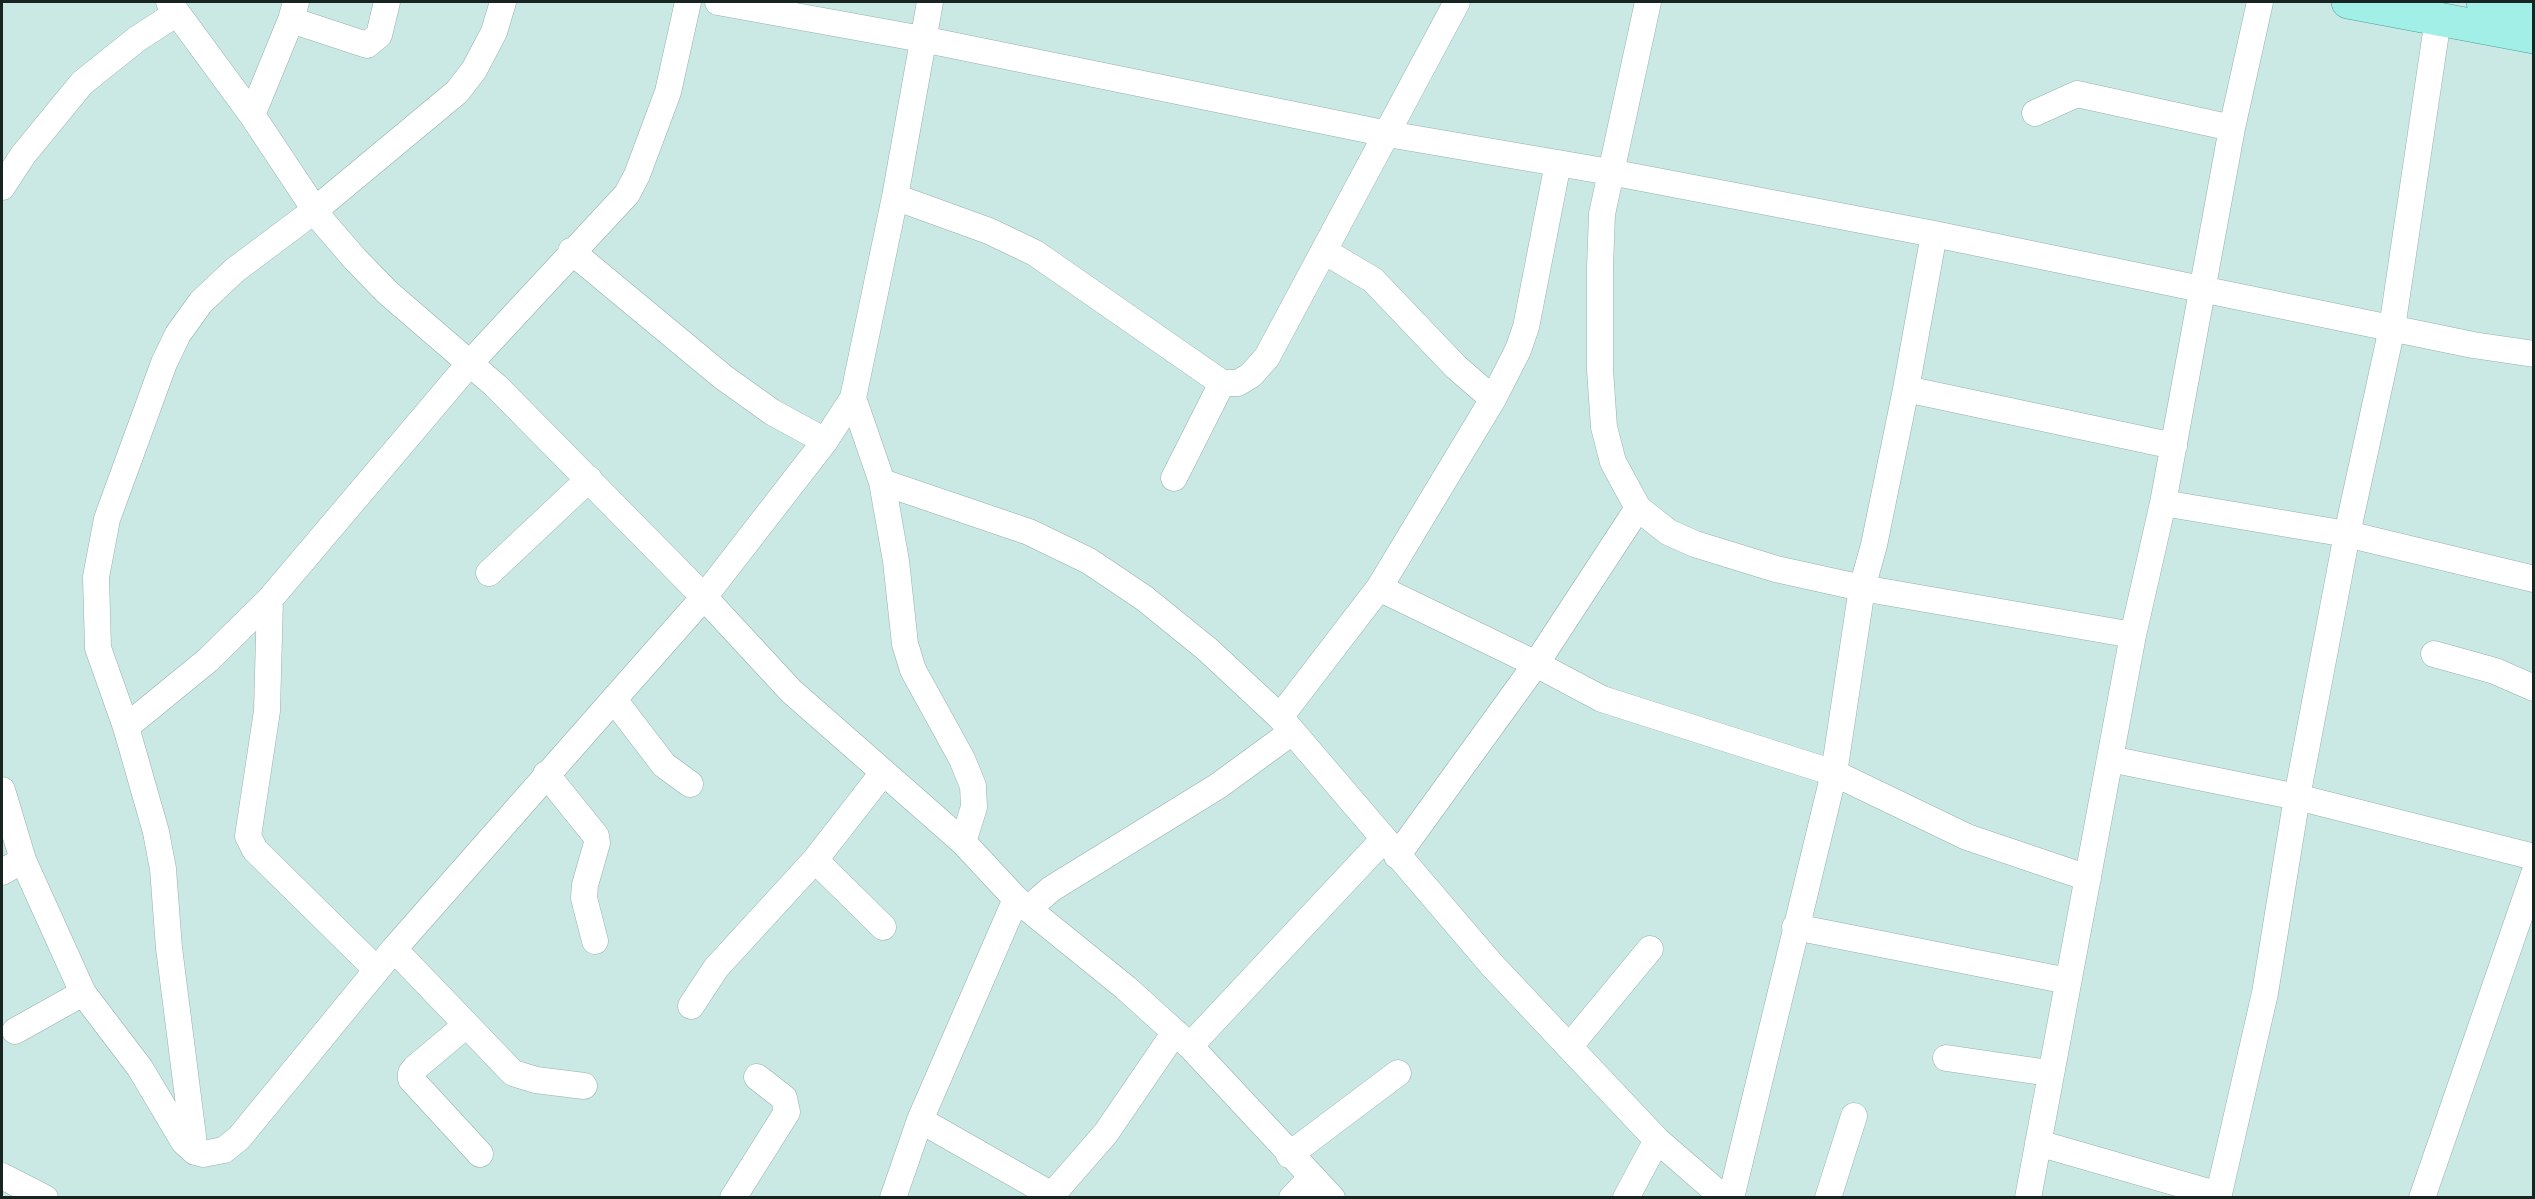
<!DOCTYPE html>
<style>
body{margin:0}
#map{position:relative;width:2535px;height:1199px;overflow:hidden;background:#cae8e4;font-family:"Fira Sans Condensed",sans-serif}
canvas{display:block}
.frame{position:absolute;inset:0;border:3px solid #182422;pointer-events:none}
</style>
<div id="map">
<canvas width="2535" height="1199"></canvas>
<div class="frame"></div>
</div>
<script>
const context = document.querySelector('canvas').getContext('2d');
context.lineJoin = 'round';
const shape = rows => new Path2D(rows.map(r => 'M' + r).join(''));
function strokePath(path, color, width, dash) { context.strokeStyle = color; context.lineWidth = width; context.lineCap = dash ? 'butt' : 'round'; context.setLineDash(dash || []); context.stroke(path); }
const minor = shape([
 [169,2,252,115,323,222,355,259,387,292,496,386,704,597,791,691,963,842,1016,899,1126,988,1190,1046,1332,1198],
 [718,2,922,39,1388,134,1610,172,1934,234,2473,345,2534,354],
 [930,2,895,197,853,398,882,482,896,561,905,644,913,670,962,759,973,786,974,807,963,842],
 [1648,2,1602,214,1600,267,1600,370,1604,427,1613,462,1638,508,1668,532,1695,544,1776,569,1862,588,2133,635],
 [291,20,367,45,379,35,387,2],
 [2035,113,2077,94,2232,128],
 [252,115,291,20,296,2],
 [2,187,23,155,82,83,137,39,177,13],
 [895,197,989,231,1035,253,1222,383,1238,383,1251,375,1267,357,1457,2],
 [571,251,723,377,772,412,825,441],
 [1324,251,1373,280,1456,367,1493,399],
 [1906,389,2174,446],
 [1174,478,1222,383],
 [882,482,1029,532,1089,561,1144,598,1207,649,1280,717,1492,965,1657,1140,1724,1198],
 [2163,503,2347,534,2534,579],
 [489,573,589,479],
 [1379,588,1536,664,1602,699,1834,773,1967,837,2088,878],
 [270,599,267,711,248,836,255,850,377,970],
 [2434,654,2495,671,2534,688],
 [615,701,664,765,690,784],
 [1280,717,1379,588,1493,399,1518,350,1526,327,1558,163],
 [126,727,208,660,270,599,470,363,627,194,637,175,668,92,688,2],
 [2110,759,2297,797,2534,857],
 [546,774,596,836,597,843,585,885,584,898,595,941],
 [2,790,23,860,83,993,140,1068,184,1142,195,1152,203,1154,224,1150,239,1138,394,949,704,597,825,441,853,398],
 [1397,856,1536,664,1638,508],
 [815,860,883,927],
 [2,872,23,860],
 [1028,909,1051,889,1218,786,1292,732],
 [1795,927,2068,981],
 [394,949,513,1073,536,1080,584,1086],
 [691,1006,716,968,815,860,882,774],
 [465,1026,415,1068,411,1073,411,1079,480,1154],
 [15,1031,83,993],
 [1190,1046,1383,840],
 [1569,1047,1650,949],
 [1946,1058,2049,1073],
 [920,1120,1052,1195,1050,1198],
 [2038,1143,2219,1195],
 [195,1152,169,948,163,869,156,832,126,727,98,648,96,577,107,519,164,363,178,334,201,302,235,270,315,210,457,92,474,70,494,32,503,2],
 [1289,1155,1398,1073],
 [2,1176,45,1198],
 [1052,1195,1106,1133,1175,1032],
 [733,1198,787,1112,784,1098,757,1077],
 [893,1198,920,1120,1016,899],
 [1292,1198,1311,1178],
 [1626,1198,1657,1140],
 [1731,1198,1834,773,1862,588,1874,545,1906,389,1934,234],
 [1828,1198,1854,1116],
 [2028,1198,2133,635,2163,503,2232,128,2260,2],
 [2218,1198,2265,993,2297,797,2347,534,2392,328,2438,19],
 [2422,1198,2534,874]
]);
const major = shape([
 [2348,2,2534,37],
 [2483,2,2534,11]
]);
strokePath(minor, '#94b1ad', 27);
strokePath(major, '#49a198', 34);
strokePath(minor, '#fff', 26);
strokePath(major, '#a1efe7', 33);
</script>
